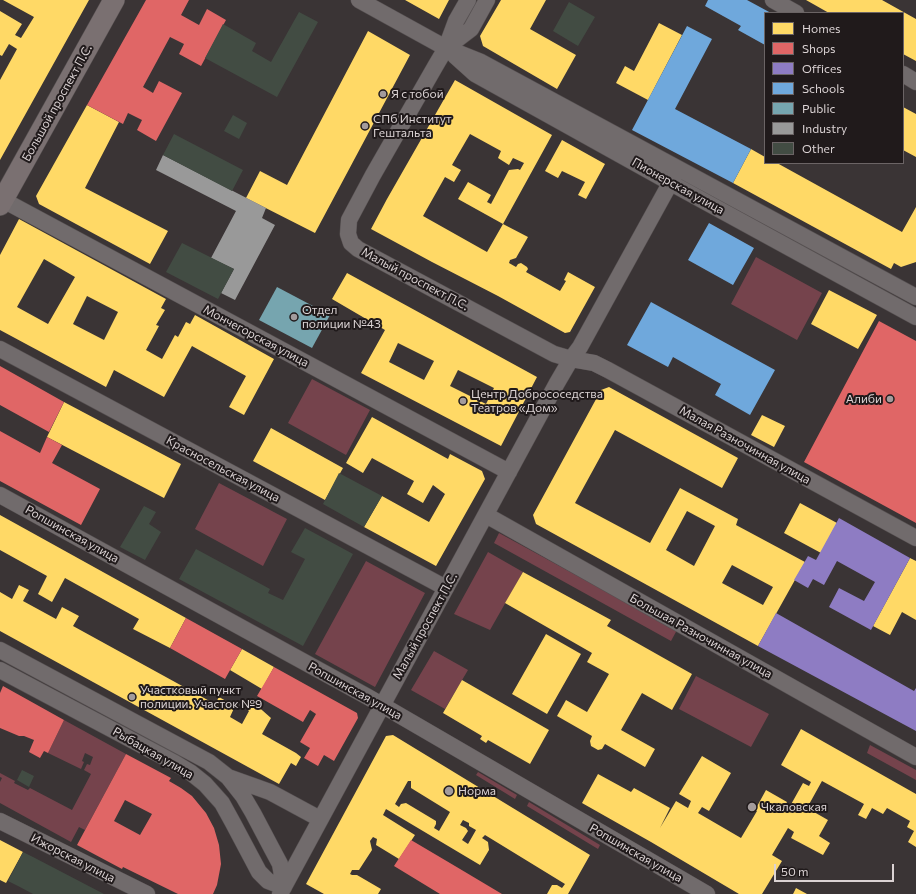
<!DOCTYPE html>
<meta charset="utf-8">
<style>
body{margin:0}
#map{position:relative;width:916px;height:894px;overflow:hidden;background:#3a3435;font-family:Commissioner,sans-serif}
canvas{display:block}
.legend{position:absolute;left:764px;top:12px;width:140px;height:152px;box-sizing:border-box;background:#201a1b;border:1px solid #6b6465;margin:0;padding:5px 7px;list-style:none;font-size:12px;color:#dbd3d4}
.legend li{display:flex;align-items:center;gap:8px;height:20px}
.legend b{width:20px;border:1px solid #6b6465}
.scale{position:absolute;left:774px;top:864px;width:120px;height:18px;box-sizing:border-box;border:2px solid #dbd3d4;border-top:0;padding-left:5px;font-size:12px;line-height:14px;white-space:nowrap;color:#dbd3d4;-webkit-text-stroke:3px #201a1b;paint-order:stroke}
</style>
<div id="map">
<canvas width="916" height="894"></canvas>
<ul class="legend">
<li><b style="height:11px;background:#ffd966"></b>Homes</li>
<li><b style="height:11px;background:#e06666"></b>Shops</li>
<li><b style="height:11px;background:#8e7cc3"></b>Offices</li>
<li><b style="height:11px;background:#6fa8dc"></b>Schools</li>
<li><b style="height:11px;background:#76a5af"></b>Public</li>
<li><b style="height:11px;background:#999"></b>Industry</li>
<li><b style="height:11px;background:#424c43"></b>Other</li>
</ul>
<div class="scale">50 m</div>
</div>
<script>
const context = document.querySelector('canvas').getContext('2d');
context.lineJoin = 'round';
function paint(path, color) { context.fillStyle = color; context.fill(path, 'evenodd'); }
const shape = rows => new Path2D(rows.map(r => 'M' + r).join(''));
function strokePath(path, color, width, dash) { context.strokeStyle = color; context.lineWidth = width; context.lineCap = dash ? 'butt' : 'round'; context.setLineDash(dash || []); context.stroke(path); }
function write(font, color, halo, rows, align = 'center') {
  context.font = font + ' Commissioner,sans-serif'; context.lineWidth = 4; context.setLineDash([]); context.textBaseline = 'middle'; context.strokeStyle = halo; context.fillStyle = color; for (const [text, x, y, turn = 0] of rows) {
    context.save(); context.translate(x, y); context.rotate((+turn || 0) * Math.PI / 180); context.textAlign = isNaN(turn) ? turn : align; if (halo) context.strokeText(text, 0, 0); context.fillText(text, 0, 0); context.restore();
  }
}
paint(shape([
 [756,257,822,293,797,340,731,304],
 [312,379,370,410,346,455,288,423],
 [219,483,287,519,263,566,195,529],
 [499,533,677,630,671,641,494,543],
 [488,552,523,572,490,630,454,614],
 [366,561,425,593,375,687,315,654],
 [434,651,468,670,445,709,411,690],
 [696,676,769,714,751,747,679,709],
 [64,720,126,754,85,830,79,827,71,842,0,803,0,782,2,778,0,777,0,773,15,781,14,783,28,790,30,788,72,810,91,774,84,770,87,764,90,765,93,757,85,753,82,761,84,762,81,769,48,753],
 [870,745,916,770,916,780,867,753],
 [478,772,517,795,515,799,476,775],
 [529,802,600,845,598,849,527,806]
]), '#75434c');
paint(shape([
 [3,0,89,0,0,160,0,80,17,49,9,44,2,56,0,55,0,11,22,24,15,35,21,38,34,17],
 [405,0,449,0,439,19],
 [501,0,546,0,530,29,576,55,557,89,483,46,480,36],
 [806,0,882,0,916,19,916,61,903,54,903,13,829,13],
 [659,23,682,35,648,100,616,83,625,66,634,71],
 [368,31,410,55,315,233,246,198,260,171,287,185],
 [455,80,552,135,503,224,458,199,468,182,491,195,487,202,491,204,509,170,518,169,520,170,524,163,513,158,509,165,498,158,501,151,470,134,452,165,461,170,454,182,445,177,423,216,487,252,503,224,528,237,516,258,510,260,509,263,516,267,518,264,521,263,527,267,528,269,526,272,560,291,566,281,564,280,568,272,595,287,570,332,565,333,498,296,432,262,371,229,387,199],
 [87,105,119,122,85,188,168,231,150,264,39,204,36,196],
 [903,107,916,114,916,157,903,150],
 [562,140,605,164,586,199,578,195,585,182,562,171,558,178,545,171],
 [751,149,765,157,765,163,777,163,902,232,916,207,916,262,901,267,894,263,891,269,733,183],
 [19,219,166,299,161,308,165,310,156,325,159,326,146,350,162,359,175,335,178,337,186,322,190,324,195,315,274,359,244,415,229,407,246,376,192,346,164,397,114,370,106,387,0,330,0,255],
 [44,259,75,277,48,324,17,307],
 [87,296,118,312,104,340,73,324],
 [347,273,537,377,501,446,361,373,385,330,332,299],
 [398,343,434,361,424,380,389,362],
 [458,370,494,388,486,404,450,386],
 [829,290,877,315,858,349,811,324],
 [609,387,738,458,722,488,615,430,575,503,650,543,680,488,738,519,736,525,805,562,758,646,536,524,533,515,601,390],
 [687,511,715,526,694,566,666,550],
 [732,565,773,587,763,605,722,583],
 [64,402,181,464,164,498,47,437],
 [762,415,785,426,774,447,751,435],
 [372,417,448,459,450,454,482,471,485,479,436,566,364,527,382,496,429,522,445,494,433,485,423,503,407,494,414,481,372,458,363,473,346,463],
 [271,428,343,468,325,500,253,461],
 [800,503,837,523,821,553,784,533],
 [0,515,186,618,170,648,133,629,139,619,65,578,52,602,38,594,47,576,0,550],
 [910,558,916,561,916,620,902,612,890,635,873,626],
 [523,572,611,620,607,626,692,674,672,710,642,693,621,730,655,749,645,767,605,744,602,749,598,750,591,746,590,741,592,736,557,716,566,700,587,712,609,674,587,662,592,653,505,603],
 [19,585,29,590,23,601,56,619,62,607,79,616,73,626,215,704,219,697,235,706,230,717,242,724,249,711,247,709,247,706,248,704,254,703,271,718,262,734,296,753,301,757,296,766,291,763,279,784,0,631,0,592,12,599],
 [546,634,581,654,547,714,512,694],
 [242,649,274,667,262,689,230,670],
 [462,680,549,730,530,764,488,740,486,743,480,739,482,736,443,713],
 [801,729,916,794,916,847,908,842,914,831,907,827,910,821,887,808,883,814,872,808,866,819,858,815,864,804,822,781,807,808,828,820,819,836,830,843,823,855,791,838,794,832,788,828,772,855,782,861,762,894,739,894,651,842,582,803,598,774,631,792,634,788,670,808,660,828,676,801,688,808,691,801,679,794,702,756,731,773,709,811,702,807,698,813,741,838,757,811,755,810,766,790,787,802,785,806,789,808,803,783,809,786,811,782,781,765],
 [393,735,590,855,568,894,547,894,552,885,557,885,562,888,565,884,485,835,482,838,488,842,489,850,480,865,386,809,383,815,415,835,399,859,376,845,377,839,373,837,370,841,372,850,359,870,352,870,350,874,352,875,357,875,381,889,378,894,324,894,306,884,386,736],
 [408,781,411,781,411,788,450,812,439,831,434,828,436,824,436,821,406,803,401,804,399,807,395,804],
 [463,820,469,823,469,826,476,830,468,844,462,840,468,831,466,828,460,825],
 [0,840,23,852,6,883,0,880],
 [796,888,807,894,793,894]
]), '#ffd966');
paint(shape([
 [146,0,189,0,181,15,199,25,207,9,226,20,201,66,179,54,184,44,170,37,143,87,153,93,159,81,182,93,156,141,137,130,142,120,128,113,123,124,87,105],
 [879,321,916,341,916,523,804,462],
 [0,366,64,402,49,432,0,405],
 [0,431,40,453,47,437,62,445,52,463,100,489,81,525,0,481],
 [186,618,242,649,225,679,170,648],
 [274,667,357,713,358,718,334,761,324,755,318,766,304,758,310,748,300,742,316,714,310,710,303,722,257,696],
 [3,686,64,720,48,753,44,751,40,758,29,752,34,740,24,736,19,736,0,728,0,693],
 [126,754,171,778,169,781,181,788,192,796,206,813,214,828,219,845,221,864,217,885,213,894,178,894,123,867,122,869,77,845],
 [125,800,152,814,140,835,114,821],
 [411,840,455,866,502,894,440,894,394,866]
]), '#e06666');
paint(shape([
 [839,518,910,558,871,630,829,607,839,588,864,601,875,582,837,561,824,585,813,579,808,588,794,580,808,556,816,560],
 [776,613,914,691,916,688,916,731,758,646]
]), '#8e7cc3');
paint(shape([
 [708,0,747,0,771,13,765,13,765,45,738,30,741,26,705,6],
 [687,26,712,39,675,109,751,149,733,183,632,130],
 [709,223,754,248,733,285,688,260],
 [651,302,775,370,750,415,715,395,721,384,673,357,668,367,627,345]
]), '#6fa8dc');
paint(shape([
 [277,287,330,315,312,348,259,320]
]), '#76a5af');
paint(shape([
 [163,155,266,208,262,218,275,225,235,300,221,293,234,269,211,258,236,211,156,170]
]), '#999');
paint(shape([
 [569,2,595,17,578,46,553,31],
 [299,12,318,22,277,97,205,58,223,24,256,43,252,51,271,62],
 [233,115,247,123,239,139,224,131],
 [174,134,243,170,232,191,163,155],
 [182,243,234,269,218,299,166,272],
 [339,473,382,496,364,527,323,504],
 [144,506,156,512,149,524,161,532,145,560,120,547],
 [305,528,353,554,303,646,179,579,196,549,270,589,268,593,283,600,305,559,291,552],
 [22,770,34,776,29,787,17,780],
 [23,852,33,857,104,894,33,894,18,886,8,881]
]), '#424c43');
const minor = shape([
 [359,0,446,48,481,62,916,297],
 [468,0,456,21,446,48,436,65,373,175,349,220,348,234,351,243,358,249,554,354,571,359,594,363,608,370,916,538],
 [773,0,796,13],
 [446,48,471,29,487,0],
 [455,56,475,74,671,183,916,317],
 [903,74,916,82],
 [3,200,509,472],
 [0,349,446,588],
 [0,495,368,697,707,894],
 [486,515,916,757],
 [0,650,209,762,228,777,243,796,253,813,272,849,280,864,284,887],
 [0,670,175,763,190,772,205,784,222,803,233,823,259,872,268,881,284,887],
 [228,777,270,792,320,819],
 [0,821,147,894],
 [280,894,557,383,571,359,580,347,678,169]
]);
const major = shape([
 [0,205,114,0]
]);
strokePath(minor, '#565051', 17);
strokePath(major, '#565051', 22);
strokePath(minor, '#716b6c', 16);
strokePath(major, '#7a7071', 21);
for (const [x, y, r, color] of [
 [383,94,4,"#a39b9c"],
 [365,126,4,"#a39b9c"],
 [294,317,4,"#a39b9c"],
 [890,399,4,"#a39b9c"],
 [463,401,4,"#a39b9c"],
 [132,697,4,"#a39b9c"],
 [449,791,5,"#a39b9c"],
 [752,807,5,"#a39b9c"]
]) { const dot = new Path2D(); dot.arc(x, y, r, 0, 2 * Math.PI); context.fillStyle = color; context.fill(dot); strokePath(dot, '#201a1b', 1.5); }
write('12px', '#dbd3d4', '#201a1b', [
 ["Я с тобой",391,94],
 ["СПб Институт",373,119],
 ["Гештальта",373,133],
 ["Отдел",302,310],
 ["полиции №43",302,324],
 ["Центр Добрососедства",471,394],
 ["Театров «Дом»",471,408],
 ["Алиби",882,399,"right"],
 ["Участковый пункт",140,690],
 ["полиции. Участок №9",140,704],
 ["Норма",458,791],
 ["Чкаловская",761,807]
], 'left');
write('12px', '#dbd3d4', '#201a1b', [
 ["Большой проспект П.С.",57,103,-61],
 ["Пионерская улица",678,186,29],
 ["Малый проспект П.С.",415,279,28],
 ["Мончегорская улица",256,336,28],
 ["Малая Разночинная улица",745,445,29],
 ["Красносельская улица",223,469,28],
 ["Ропшинская улица",72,534,29],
 ["Малый проспект П.С.",425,626,-61],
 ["Большая Разночинная улица",701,636,29],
 ["Ропшинская улица",355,691,29],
 ["Рыбацкая улица",153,753,30],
 ["Ропшинская улица",636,853,30],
 ["Ижорская улица",73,858,27]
]);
</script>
